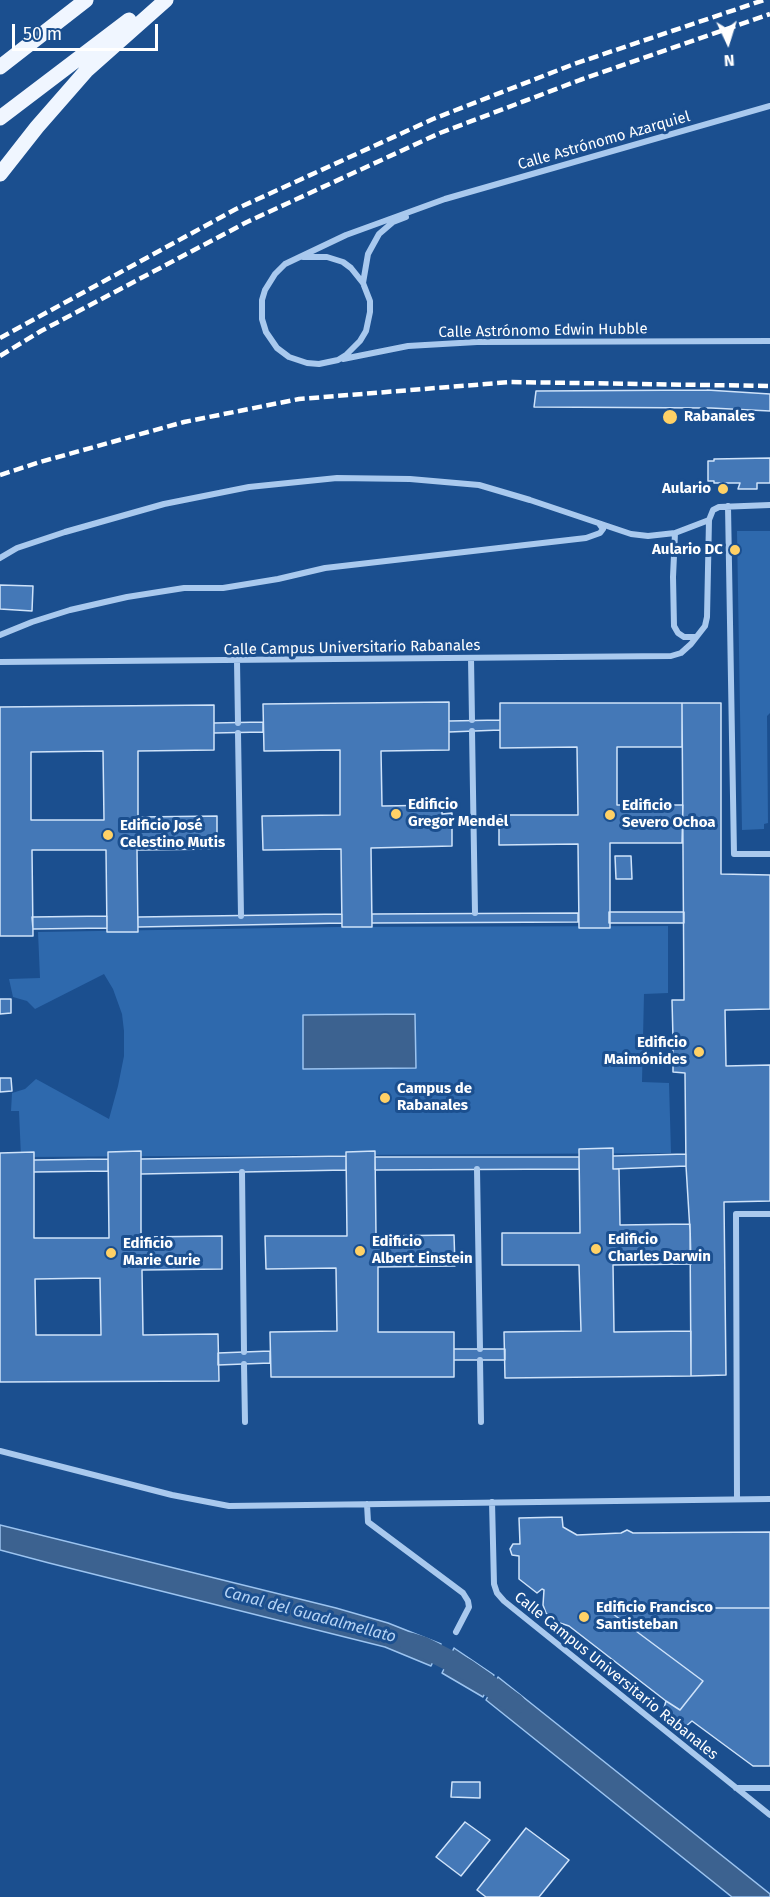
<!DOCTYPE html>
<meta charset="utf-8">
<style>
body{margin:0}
#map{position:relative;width:770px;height:1897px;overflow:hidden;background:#1b4f8f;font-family:"Fira Sans",sans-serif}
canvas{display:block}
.north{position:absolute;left:698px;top:12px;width:60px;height:60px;-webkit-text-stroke:4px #1b4f8f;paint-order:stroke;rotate:176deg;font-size:16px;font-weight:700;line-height:24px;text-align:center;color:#fff}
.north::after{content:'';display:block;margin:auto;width:21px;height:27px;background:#fff;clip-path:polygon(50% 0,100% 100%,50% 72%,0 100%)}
.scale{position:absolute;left:12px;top:24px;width:146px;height:27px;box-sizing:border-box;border:3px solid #fff;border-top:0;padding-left:8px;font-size:18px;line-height:21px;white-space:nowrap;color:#fff;-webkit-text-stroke:4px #1b4f8f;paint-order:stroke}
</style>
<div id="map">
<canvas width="770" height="1897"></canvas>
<div class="north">N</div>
<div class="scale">50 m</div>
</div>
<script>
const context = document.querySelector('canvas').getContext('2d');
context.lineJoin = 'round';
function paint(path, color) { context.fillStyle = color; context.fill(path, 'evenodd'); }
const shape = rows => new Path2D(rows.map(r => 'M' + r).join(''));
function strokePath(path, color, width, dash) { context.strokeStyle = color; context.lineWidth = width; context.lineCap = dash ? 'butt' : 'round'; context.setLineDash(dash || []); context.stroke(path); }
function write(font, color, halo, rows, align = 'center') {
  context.font = font + ' "Fira Sans",sans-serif'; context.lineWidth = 6; context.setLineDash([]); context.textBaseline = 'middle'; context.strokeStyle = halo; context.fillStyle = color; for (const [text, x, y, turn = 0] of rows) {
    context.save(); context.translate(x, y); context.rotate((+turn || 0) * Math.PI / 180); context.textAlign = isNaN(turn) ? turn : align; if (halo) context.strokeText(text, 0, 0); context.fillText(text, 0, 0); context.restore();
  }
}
paint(shape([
 [737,531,770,531,770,713,767,716,768,823,764,824,764,829,742,830],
 [668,926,668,993,644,994,642,1082,669,1083,671,1153,21,1157,19,1111,11,1111,12,1093,25,1089,36,1079,109,1119,118,1086,124,1056,124,1031,122,1014,113,989,104,974,35,1009,27,1001,13,997,9,979,40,978,38,932,336,927]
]), '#2e69ad');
const water = shape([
 [415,1014,416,1068,303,1069,303,1015,415,1014],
 [0,1525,336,1608,388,1623,441,1644,431,1666,385,1647,49,1563,0,1550,0,1525],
 [454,1648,494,1675,483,1697,442,1673,454,1648],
 [498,1677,770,1894,770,1897,732,1897,486,1700,498,1677]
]);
paint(water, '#3c6290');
strokePath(water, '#9cc4f0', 1.5);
strokePath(shape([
 [410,1643,423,1647,466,1669,515,1704]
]), '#3c6290', 21);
const building = shape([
 [707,390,770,394,770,411,711,408,534,407,536,391,707,390],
 [770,458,770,483,757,483,757,489,738,489,740,483,714,483,714,481,708,481,708,461,714,461,714,459,770,458],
 [0,585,33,586,32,611,0,609,0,585],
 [449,702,449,750,381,751,382,806,442,805,442,814,452,813,452,846,371,848,372,927,342,927,341,849,263,850,262,816,340,815,340,750,264,751,263,704,449,702],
 [500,703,682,703,682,747,617,747,617,805,683,805,682,843,610,843,610,928,579,928,578,844,499,845,499,815,578,815,577,747,500,748,500,703],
 [682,703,721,703,721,874,770,875,770,1009,725,1010,726,1066,770,1065,770,1201,724,1202,726,1375,691,1376,690,1231,686,1166,685,1073,673,1072,673,1039,672,1000,684,1000,682,703],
 [214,705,214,750,138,751,138,817,217,816,217,849,137,850,138,932,107,932,106,850,32,850,33,936,0,936,0,707,214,705],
 [103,751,104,820,31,820,31,752,103,751],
 [500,720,500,730,449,732,449,721,500,720],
 [263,722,263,732,214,733,214,723,263,722],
 [615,856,631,856,632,879,616,879,615,856],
 [609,912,684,912,684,923,609,923,609,912],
 [578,913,578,922,372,923,372,914,578,913],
 [342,914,342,923,138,927,138,917,342,914],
 [107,916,107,928,33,929,32,917,107,916],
 [0,999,11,999,11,1013,0,1014,0,999],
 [0,1078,11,1078,12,1091,0,1092,0,1078],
 [613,1148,613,1169,619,1169,620,1225,690,1224,691,1264,613,1265,614,1332,691,1331,691,1376,505,1378,504,1332,581,1331,579,1265,502,1265,502,1233,580,1233,579,1149,613,1148],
 [141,1151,141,1237,222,1236,222,1269,142,1270,143,1335,218,1334,219,1381,0,1382,0,1153,34,1152,34,1238,109,1238,108,1152,141,1151],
 [100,1278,101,1335,36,1335,35,1279,100,1278],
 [375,1151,376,1236,454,1235,455,1266,378,1267,378,1332,454,1332,454,1377,271,1377,270,1332,337,1331,336,1268,266,1269,265,1236,347,1236,346,1152,375,1151],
 [686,1154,686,1166,613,1169,613,1156,686,1154],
 [346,1156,346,1170,141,1174,141,1159,346,1156],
 [375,1157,579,1157,579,1169,375,1170,375,1157],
 [108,1159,108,1171,34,1172,34,1160,108,1159],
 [454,1349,505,1349,505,1360,454,1360,454,1349],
 [270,1351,270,1363,218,1365,218,1353,270,1351],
 [562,1517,563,1527,577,1535,621,1533,627,1530,633,1533,770,1532,770,1608,605,1608,703,1681,680,1710,666,1701,569,1626,554,1621,546,1613,543,1605,544,1590,542,1589,537,1593,519,1579,519,1556,512,1555,510,1549,513,1544,520,1544,519,1518,562,1517],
 [605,1608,770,1608,770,1766,753,1766,692,1721,685,1727,677,1728,670,1724,665,1717,664,1708,666,1701,680,1710,703,1681,605,1608],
 [452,1782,480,1782,480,1798,451,1797,452,1782],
 [465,1822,490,1840,461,1876,436,1857,465,1822],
 [526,1828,569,1860,539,1897,486,1897,477,1890,526,1828]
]);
paint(building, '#4478b7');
strokePath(building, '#cfe3fa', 1.5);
strokePath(shape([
 [303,257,327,257,343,262,351,268,363,283,370,301,370,312,366,331,360,341,346,355,338,360,319,364,307,363,289,357,277,348,266,332,262,319,262,300,265,290,275,274,285,264,346,235,445,199,770,106],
 [363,283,368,254,379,234,393,222,406,217],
 [343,359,408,346,477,342,770,341],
 [728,506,734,854,770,854],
 [675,533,673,577,674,626,678,633,684,637,695,637],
 [0,558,17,548,65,532,164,504,249,487,337,478,410,479,479,485,530,500,631,534,648,536,675,533,709,520],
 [0,635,32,622,70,610,127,597,184,588,223,588,278,579,325,568,586,538,600,533,603,529,600,525],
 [471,658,472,720],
 [237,661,238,723],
 [0,662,671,656,681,653,691,644,705,626,707,617,709,520,713,510,719,507,770,505],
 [472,731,475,913],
 [238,733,241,916],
 [477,1169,480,1349],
 [242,1172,244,1352],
 [480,1360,481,1422],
 [244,1364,245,1422],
 [0,1451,172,1495,229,1506,770,1499],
 [737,1499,736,1214,770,1214],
 [492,1502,494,1584,497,1593,504,1601,770,1815],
 [367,1504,368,1522,463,1593,468,1601,469,1607,456,1632],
 [736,1788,770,1788]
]), '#a9c9ee', 6);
strokePath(shape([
 [0,67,86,0],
 [0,118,129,20],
 [0,174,37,127,86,71,166,0]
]), '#f0f6ff', 15);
strokePath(shape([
 [0,338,236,209,433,119,574,64,764,0],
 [0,356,41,331,247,222,440,133,580,80,770,14],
 [0,475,40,462,184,422,299,399,511,382,770,386]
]), '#fff', 4.5, [10, 4.5]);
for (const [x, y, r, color] of [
 [670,417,8,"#ffd166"],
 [723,489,6,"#ffd166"],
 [735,550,6,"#ffd166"],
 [396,814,6,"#ffd166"],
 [610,815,6,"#ffd166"],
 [108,835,6,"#ffd166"],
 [699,1052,6,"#ffd166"],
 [385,1098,6,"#ffd166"],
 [596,1249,6,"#ffd166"],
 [360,1251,6,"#ffd166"],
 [111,1253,6,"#ffd166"],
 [584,1617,6,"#ffd166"]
]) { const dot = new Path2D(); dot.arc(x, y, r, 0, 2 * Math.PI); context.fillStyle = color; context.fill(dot); strokePath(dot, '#1b4f8f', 2); }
write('15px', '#fff', '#1b4f8f', [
 ["Calle Astrónomo Azarquiel",604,141,-16],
 ["Calle Astrónomo Edwin Hubble",543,331,-1],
 ["Calle Campus Universitario Rabanales",352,648,-1],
 ["Calle Campus Universitario Rabanales",616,1676,39]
]);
write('bold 15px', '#fff', '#1b4f8f', [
 ["Rabanales",684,417],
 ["Aulario",711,489,"right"],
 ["Aulario DC",723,550,"right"],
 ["Edificio",408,805],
 ["Gregor Mendel",408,822],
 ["Edificio",622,806],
 ["Severo Ochoa",622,823],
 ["Edificio José",120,826],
 ["Celestino Mutis",120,843],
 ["Edificio",687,1043,"right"],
 ["Maimónides",687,1060,"right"],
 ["Campus de",397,1089],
 ["Rabanales",397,1106],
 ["Edificio",608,1240],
 ["Charles Darwin",608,1257],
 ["Edificio",372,1242],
 ["Albert Einstein",372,1259],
 ["Edificio",123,1244],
 ["Marie Curie",123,1261],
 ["Edificio Francisco",596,1608],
 ["Santisteban",596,1625]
], 'left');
write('italic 16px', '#b5d3f5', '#1b4f8f', [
 ["Canal del Guadalmellato",310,1615,15]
]);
</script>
